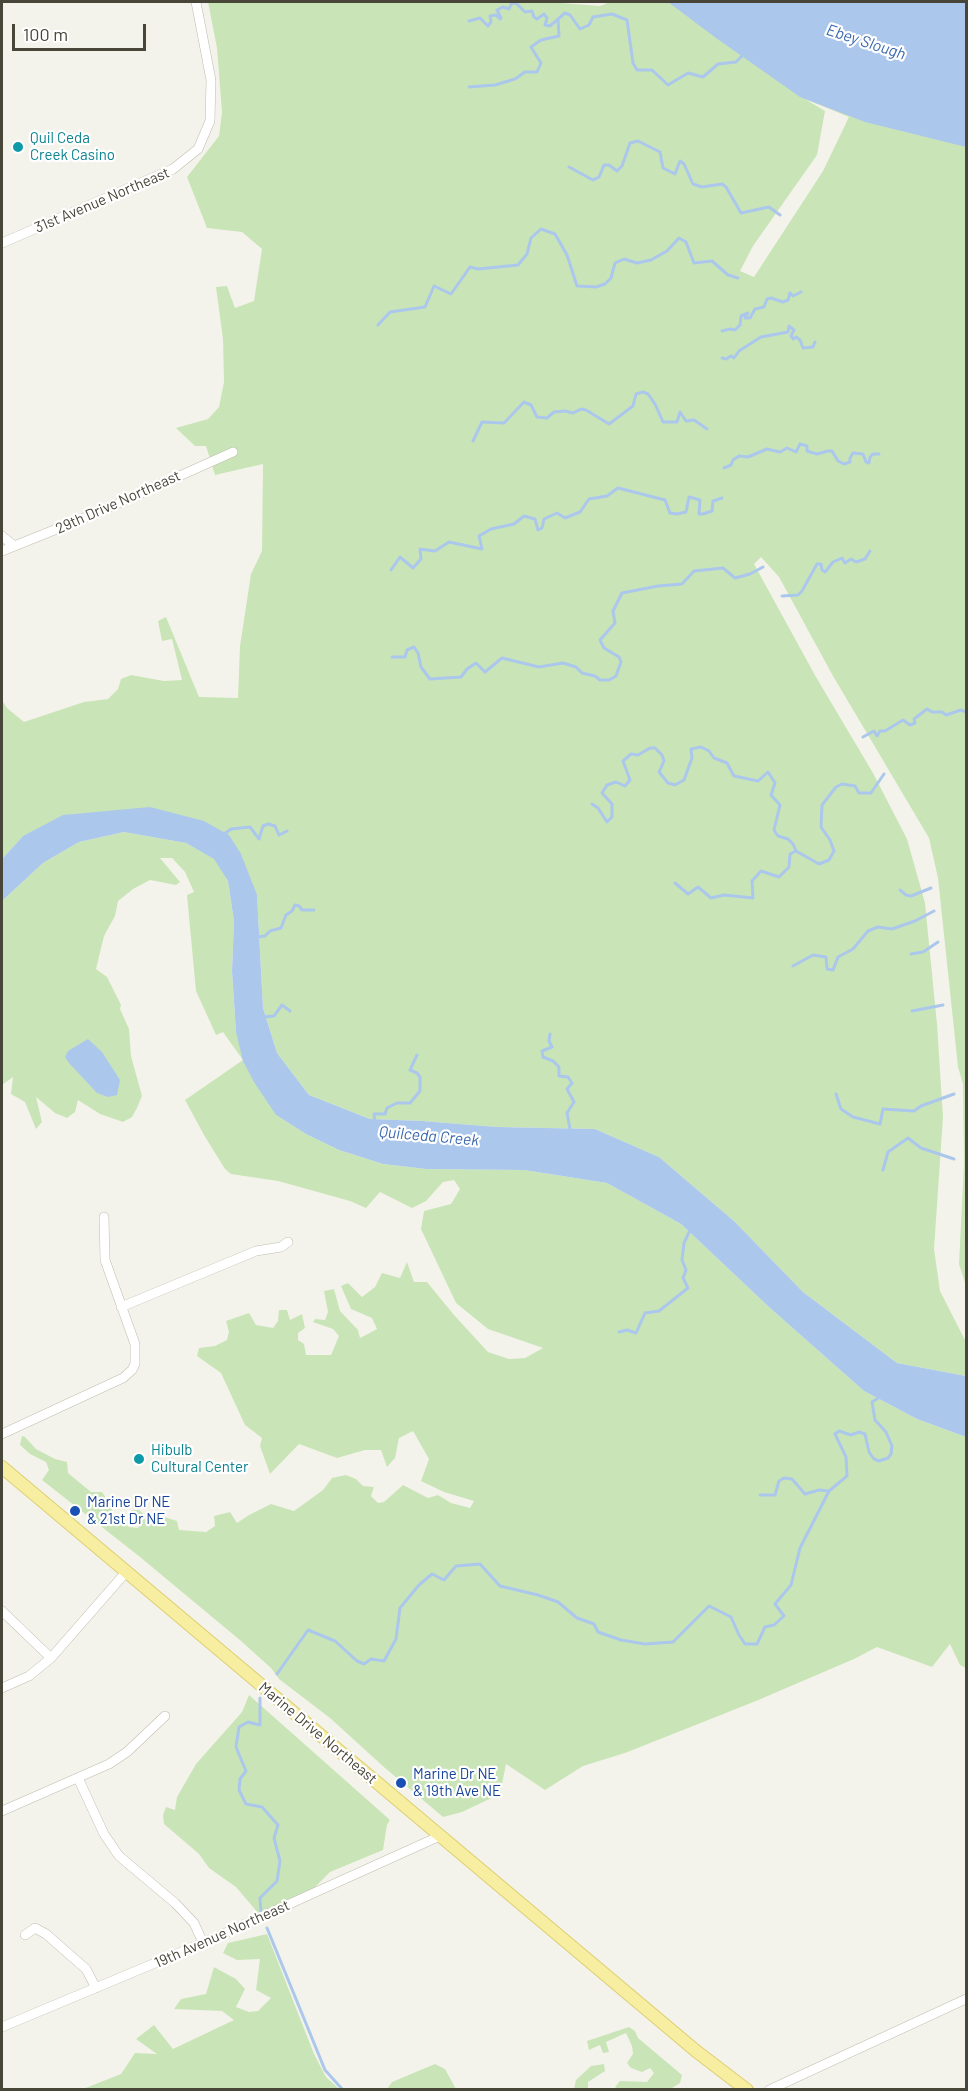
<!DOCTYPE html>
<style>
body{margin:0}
#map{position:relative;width:968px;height:2091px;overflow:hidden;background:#f4f3eb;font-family:Barlow,sans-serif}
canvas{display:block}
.frame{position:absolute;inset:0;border:3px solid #484539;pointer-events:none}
.scale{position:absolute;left:12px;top:24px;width:134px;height:27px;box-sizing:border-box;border:3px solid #484539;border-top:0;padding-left:8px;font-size:18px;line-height:21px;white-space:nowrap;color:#484539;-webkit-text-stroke:4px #fff;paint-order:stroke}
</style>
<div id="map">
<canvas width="968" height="2091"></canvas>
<div class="frame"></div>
<div class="scale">100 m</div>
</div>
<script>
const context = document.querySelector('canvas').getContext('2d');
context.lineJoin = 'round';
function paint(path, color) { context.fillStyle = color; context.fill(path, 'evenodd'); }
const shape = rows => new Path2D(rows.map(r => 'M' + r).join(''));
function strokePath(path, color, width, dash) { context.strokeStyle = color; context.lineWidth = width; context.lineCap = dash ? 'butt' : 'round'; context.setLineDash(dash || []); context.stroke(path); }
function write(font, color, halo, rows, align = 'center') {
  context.font = font + ' Barlow,sans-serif'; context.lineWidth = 4.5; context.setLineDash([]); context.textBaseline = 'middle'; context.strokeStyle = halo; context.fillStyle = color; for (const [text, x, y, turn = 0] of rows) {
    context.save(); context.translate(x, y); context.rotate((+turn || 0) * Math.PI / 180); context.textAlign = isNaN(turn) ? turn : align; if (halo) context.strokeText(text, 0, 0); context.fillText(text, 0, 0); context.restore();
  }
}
paint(shape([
 [208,2,549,2,600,6,610,2,685,2,966,116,966,1286,959,1264,964,1164,963,1084,958,1067,938,878,929,838,833,676,779,577,761,557,754,564,816,677,873,773,907,839,925,903,937,1024,943,1117,934,1249,940,1291,966,1342,966,1376,897,1363,803,1292,734,1221,659,1157,595,1129,497,1127,422,1121,370,1119,309,1095,277,1053,263,1008,257,895,204,821,23,836,2,859,2,700,7,708,24,722,84,702,108,699,118,689,121,679,131,675,164,681,182,680,172,639,162,641,158,621,166,617,199,697,238,698,240,646,251,574,262,551,263,464,215,475,206,446,195,446,176,428,208,419,219,407,224,382,223,339,216,287,227,286,235,308,254,301,262,249,242,232,207,228,187,177,219,136,222,112,217,48],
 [805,99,849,117,823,171,754,277,740,271,753,246,817,155,825,111],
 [124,832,186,843,215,859,228,881,234,921,232,971,236,1032,276,1115,306,1134,339,1150,383,1164,426,1169,524,1170,607,1183,681,1224,769,1307,864,1391,917,1419,966,1437,966,1668,960,1665,950,1644,932,1667,877,1647,854,1659,756,1701,625,1753,583,1766,545,1790,506,1764,500,1794,462,1812,443,1817,385,1768,330,1718,279,1679,271,1668,241,1641,140,1557,42,1480,49,1470,46,1462,30,1454,20,1445,22,1436,25,1437,36,1449,55,1459,67,1462,68,1473,91,1492,102,1492,110,1504,114,1515,129,1527,138,1528,141,1520,131,1510,139,1510,147,1517,151,1524,161,1524,164,1517,177,1521,179,1530,206,1532,215,1526,214,1516,230,1512,237,1523,249,1515,271,1504,294,1511,323,1490,332,1478,346,1475,356,1479,363,1486,374,1487,371,1496,378,1503,384,1502,403,1485,428,1498,438,1495,451,1503,470,1508,474,1501,444,1492,421,1481,429,1459,413,1431,399,1438,395,1458,387,1467,381,1450,365,1450,337,1458,299,1444,270,1474,260,1446,262,1438,245,1425,221,1373,197,1356,199,1348,215,1346,227,1340,229,1332,226,1321,249,1313,256,1325,273,1328,278,1321,279,1310,287,1310,290,1320,302,1314,305,1328,298,1333,298,1340,304,1344,306,1355,331,1355,339,1336,333,1329,313,1322,315,1319,325,1320,328,1312,324,1291,334,1289,340,1311,358,1330,360,1338,377,1329,372,1318,351,1309,341,1286,348,1283,362,1297,375,1287,382,1273,400,1278,407,1262,414,1282,427,1282,454,1315,488,1352,509,1359,525,1358,543,1348,488,1329,456,1303,421,1229,424,1211,451,1204,460,1189,454,1180,443,1182,426,1201,412,1208,380,1192,366,1208,350,1201,278,1181,231,1174,225,1169,204,1135,185,1100,243,1060,223,1032,216,1035,196,991,187,895,194,892,185,872,172,858,160,858,180,882,176,885,150,880,133,889,118,901,115,916,104,936,96,969,107,977,121,1005,120,1009,129,1029,131,1056,142,1096,137,1108,132,1117,123,1122,100,1114,78,1100,75,1112,67,1118,55,1113,36,1097,42,1122,36,1129,25,1102,11,1094,13,1077,2,1085,2,901,43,863,79,842],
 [249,1695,390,1820,387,1825,383,1850,330,1872,310,1892,258,1913,236,1887,209,1868,199,1854,164,1824,163,1815,166,1807,175,1810,177,1797,196,1764,242,1712],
 [267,1934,314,2054,326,2077,339,2089,83,2089,121,2074,135,2053,157,2054,136,2039,154,2025,173,2049,234,2020,222,2011,174,2009,181,1999,206,1994,214,1967,236,1979,245,1989,236,2007,249,2012,258,2011,271,1998,256,1990,260,1959,237,1960,223,1953,228,1943],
 [629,2027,635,2031,638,2038,682,2075,680,2083,669,2090,618,2089,615,2087,620,2081,647,2082,654,2073,650,2068,642,2072,631,2068,627,2063,633,2054,632,2046,626,2033,606,2042,609,2052,603,2053,600,2045,589,2050,587,2041],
 [435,2064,445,2069,456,2089,387,2089,392,2082],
 [604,2064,605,2071,588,2082,588,2089,574,2089,576,2080,591,2066]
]), '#c9e5b7');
paint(shape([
 [668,2,966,2,966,147,865,122,800,97,716,38],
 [150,807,204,821,229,835,241,854,257,895,263,1008,277,1053,309,1095,370,1119,422,1121,497,1127,595,1129,659,1157,734,1221,803,1292,897,1363,966,1376,966,1437,917,1419,864,1391,769,1307,681,1224,607,1183,524,1170,426,1169,383,1164,339,1150,306,1134,276,1115,254,1082,243,1061,236,1032,232,971,234,921,228,881,214,859,186,843,124,832,79,842,43,863,2,901,2,859,23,836,63,815],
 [88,1039,102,1052,120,1080,117,1095,108,1097,97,1093,69,1063,65,1057,68,1051]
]), '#acc7ec');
strokePath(shape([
 [469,21,480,18,488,26,491,22,490,16,496,15,500,19,501,18,497,10,503,7,509,9,511,4,516,3,525,12,532,11,534,17,537,19,544,14,547,18,545,25,550,26,557,20],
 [469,87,495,85,515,79,525,72,537,72,541,63,531,47,541,40,559,36,558,19,565,13,570,15,580,29,589,25,593,17,612,14,627,20,633,63,637,70,652,70,668,85,688,73,703,77,718,64,736,62,743,55],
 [569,167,593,180,599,177,604,165,609,165,617,171,622,166,630,143,638,141,660,152,663,168,675,174,680,161,684,164,693,184,702,187,722,184,726,187,741,213,769,207,780,215],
 [378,325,390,312,425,307,434,286,451,294,470,267,478,269,518,265,527,254,531,238,541,229,555,234,567,255,577,286,596,287,605,284,611,278,615,263,624,259,637,263,651,260,667,251,679,238,686,242,694,263,712,261,728,275,738,278],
 [722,331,730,329,735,330,740,325,741,316,748,313,745,318,750,318,755,309,764,307,767,299,771,298,783,302,788,300,790,293,793,296,801,292],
 [722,358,726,359,731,356,734,358,739,351,761,337,788,332,789,326,794,330,791,336,793,339,796,337,800,340,803,348,813,347,815,342],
 [473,441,482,422,504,423,524,402,531,405,537,417,547,418,554,412,565,411,573,413,581,409,586,410,609,424,633,406,636,394,643,392,648,394,655,404,663,422,677,422,680,412,686,421,694,420,707,429],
 [724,468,731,465,733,460,739,456,748,457,767,449,780,452,787,448,796,452,800,444,807,446,807,451,817,454,828,451,832,451,838,461,844,464,850,462,850,458,853,453,863,454,866,462,869,463,870,457,873,454,879,454],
 [391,570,400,557,413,568,421,559,420,549,435,551,449,542,482,549,479,536,491,529,514,524,524,516,535,519,538,530,542,528,544,519,557,513,565,518,580,512,589,499,607,496,618,488,665,500,670,513,677,514,686,512,689,497,700,500,699,514,703,514,712,511,713,501,722,498],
 [782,596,798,595,802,591,817,564,821,564,822,570,825,572,833,562,842,558,845,563,851,559,856,562,865,559,870,551],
 [392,657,405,657,407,650,414,647,418,653,421,667,430,679,461,677,467,669,476,663,485,672,502,658,539,667,563,663,576,667,582,673,595,676,600,680,609,680,616,676,621,662,619,657,604,648,600,640,615,623,613,611,622,593,658,586,682,584,694,571,723,568,735,578,750,574,763,567],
 [863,737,874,731,877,736,880,731,885,731,903,720,910,725,915,723,914,719,927,709,932,712,942,712,946,715,961,710,966,712],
 [592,804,598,808,607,822,612,817,612,804,602,793,607,785,616,782,625,786,630,780,623,761,631,754,638,755,650,748,655,748,662,755,664,761,659,772,668,783,675,785,684,780,692,758,691,749,701,747,709,751,714,758,727,763,734,776,758,781,768,772,775,783,771,795,780,805,774,830,778,836,788,839,793,844,796,851],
 [224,834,231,829,250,827,259,839,263,826,268,824,275,826,279,835,287,831],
 [675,883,688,894,698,887,711,898,724,895,753,898,752,881,761,871,779,877,789,867,790,854,796,851,819,864,829,860,834,851,830,840,821,827,822,805,836,787,842,784,855,786,859,793,871,793,884,774],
 [900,890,906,895,911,896,931,888],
 [257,937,265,936,270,931,281,928,286,915,292,911,295,905,299,906,302,910,314,910],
 [911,954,923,952,938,942],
 [793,966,813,955,826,957,827,969,833,970,838,957,853,949,868,931,878,927,892,929,915,921,934,911],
 [912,1011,943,1005],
 [264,1017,274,1016,282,1005,290,1011],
 [550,1034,549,1041,552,1047,542,1051,543,1057,553,1061,559,1067,559,1076,568,1077,572,1083,567,1089,574,1102,567,1113,570,1129],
 [836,1094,841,1109,853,1117,880,1124,883,1109,914,1111,921,1106,954,1094],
 [375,1122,374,1114,385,1114,387,1108,397,1103,410,1103,420,1091,420,1077,417,1073,410,1070,417,1055],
 [883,1170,888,1152,908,1138,921,1148,954,1159],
 [619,1332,627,1330,636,1333,645,1313,659,1311,688,1288,683,1278,686,1270,682,1260,684,1243,691,1228],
 [760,1495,775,1495,779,1481,784,1478,792,1479,805,1494,819,1490,829,1491],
 [277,1674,308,1630,335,1641,357,1661,364,1664,371,1659,384,1661,396,1639,400,1608,419,1585,432,1574,444,1580,456,1566,480,1564,500,1586,538,1595,558,1602,577,1618,594,1624,598,1632,621,1640,645,1644,673,1642,709,1606,731,1617,739,1635,745,1644,757,1644,765,1627,774,1625,784,1616,775,1604,791,1585,800,1548,829,1491,847,1476,846,1457,835,1434,839,1431,851,1435,859,1432,865,1434,869,1452,874,1459,879,1461,888,1458,891,1454,892,1446,886,1432,875,1420,872,1402,880,1397],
 [260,1698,260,1725,248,1722,239,1727,236,1747,246,1771,240,1779,239,1790,246,1804,262,1807,278,1825,274,1838,280,1861,277,1881,260,1898,261,1912],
 [267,1928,325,2070,343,2090]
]), '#acc7ec', 3);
const minor = shape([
 [2,243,173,169,198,149,210,121,211,80,196,2],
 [2,536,13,545],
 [2,551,99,512,233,452],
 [121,1307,256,1251,281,1247,288,1242],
 [2,1434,123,1378,132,1370,135,1364,135,1344,105,1260,104,1217],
 [2,1611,51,1658],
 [2,1688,29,1676,51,1658,127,1571],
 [78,1778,104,1834,119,1856,175,1903,194,1923,203,1943],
 [2,1811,109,1764,127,1752,165,1716],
 [25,1935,35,1928,46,1934,86,1969,96,1988],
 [2,2027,203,1943,440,1836],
 [769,2090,966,1999]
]);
const major = shape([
 [2,1467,696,2051,747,2090]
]);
strokePath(minor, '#bfbcae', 10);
strokePath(major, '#dcce71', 14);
strokePath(minor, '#fff', 9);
strokePath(major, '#f8eea1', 12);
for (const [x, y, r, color] of [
 [18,147,6,"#0f9aa8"],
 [139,1459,6,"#0f9aa8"],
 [75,1511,6,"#1a4fb4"],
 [401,1783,6,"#1a4fb4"]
]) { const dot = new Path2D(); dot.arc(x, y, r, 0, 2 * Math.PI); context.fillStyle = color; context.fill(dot); strokePath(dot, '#fff', 2); }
write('15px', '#0d838f', '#fff', [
 ["Quil Ceda",30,138],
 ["Creek Casino",30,155],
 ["Hibulb",151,1450],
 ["Cultural Center",151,1467]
], 'left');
write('15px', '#484539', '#fff', [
 ["31st Avenue Northeast",102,200,-23],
 ["29th Drive Northeast",118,502,-24],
 ["Marine Drive Northeast",318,1733,40],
 ["19th Avenue Northeast",222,1934,-24]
]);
write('15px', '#164399', '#fff', [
 ["Marine Dr NE",87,1502],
 ["& 21st Dr NE",87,1519],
 ["Marine Dr NE",413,1774],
 ["& 19th Ave NE",413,1791]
], 'left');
write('italic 16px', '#3968ae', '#fff', [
 ["Ebey Slough",866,42,18],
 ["Quilceda Creek",429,1136,5]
]);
</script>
